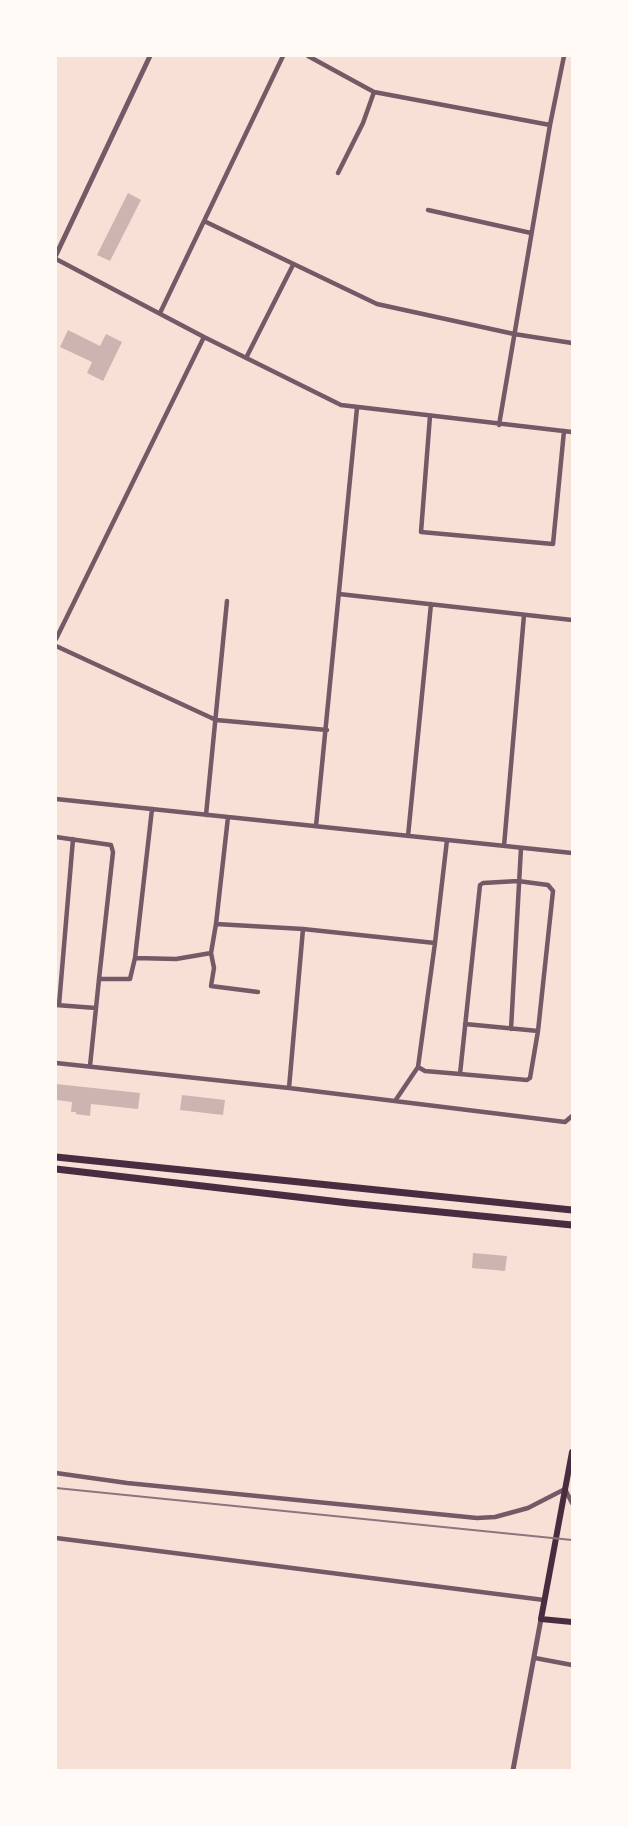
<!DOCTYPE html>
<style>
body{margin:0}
#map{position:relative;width:628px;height:1826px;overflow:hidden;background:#f7e1d7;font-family:"DM Sans",sans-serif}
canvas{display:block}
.frame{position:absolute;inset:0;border:57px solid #fffaf5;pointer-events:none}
</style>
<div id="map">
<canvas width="628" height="1826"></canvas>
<div class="frame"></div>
</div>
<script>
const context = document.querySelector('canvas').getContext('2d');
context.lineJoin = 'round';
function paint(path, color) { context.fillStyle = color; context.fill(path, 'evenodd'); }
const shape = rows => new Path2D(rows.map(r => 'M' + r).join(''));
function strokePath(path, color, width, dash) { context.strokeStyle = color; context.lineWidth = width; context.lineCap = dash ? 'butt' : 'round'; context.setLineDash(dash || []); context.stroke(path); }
paint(shape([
 [128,193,141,200,110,261,97,255],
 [68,330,100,346,106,334,122,342,103,381,87,373,92,362,60,347],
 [56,1084,140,1093,138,1109,91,1104,90,1116,76,1114,76,1112,71,1112,72,1102,56,1100],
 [182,1095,225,1100,223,1115,180,1110],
 [473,1253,507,1256,505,1271,472,1268]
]), '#ccb4b1');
strokePath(shape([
 [308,56,374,92,550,125],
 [338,173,363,123,374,92],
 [428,210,531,233],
 [204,221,377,304,514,334,572,343],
 [56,259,204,337,341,405,572,432],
 [160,313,283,56],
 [246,358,293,265],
 [430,416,421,532,553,544,564,431],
 [499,425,550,125,564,56],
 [339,594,572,620],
 [56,639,204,337],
 [56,646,216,720,327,730],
 [56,799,572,853],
 [206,815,227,601],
 [316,826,357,408],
 [408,836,431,604],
 [56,837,111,845,113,852,99,979],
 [504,846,524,615],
 [216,924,303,929,435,943],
 [211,953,216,924,228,817],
 [135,958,152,809],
 [56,1005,96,1008],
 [59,1005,73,839],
 [465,1024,538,1031],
 [511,1029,521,848],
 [56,1063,289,1088,565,1122,572,1116],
 [90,1066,99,979,130,979,135,958,176,959,211,953,214,968,211,986,258,992],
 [418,1067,425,1071,460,1074,527,1080,530,1078,538,1031,553,891,548,885,518,881,483,883,480,885,460,1074],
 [289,1088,303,929],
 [395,1101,418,1067,435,943,447,840],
 [56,1473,127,1483,477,1518,495,1517,528,1508,565,1489,572,1503],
 [56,1538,544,1600],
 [535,1658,572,1665]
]), '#755966', 4.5);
strokePath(shape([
 [56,255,150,56],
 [513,1770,541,1619]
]), '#755966', 5);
strokePath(shape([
 [572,1452,541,1619,572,1622]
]), '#4a2c40', 6);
strokePath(shape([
 [56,1157,572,1210],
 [56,1169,349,1203,572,1225]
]), '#4a2c40', 7);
strokePath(shape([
 [56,1488,572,1540]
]), '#8f747c', 2);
</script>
